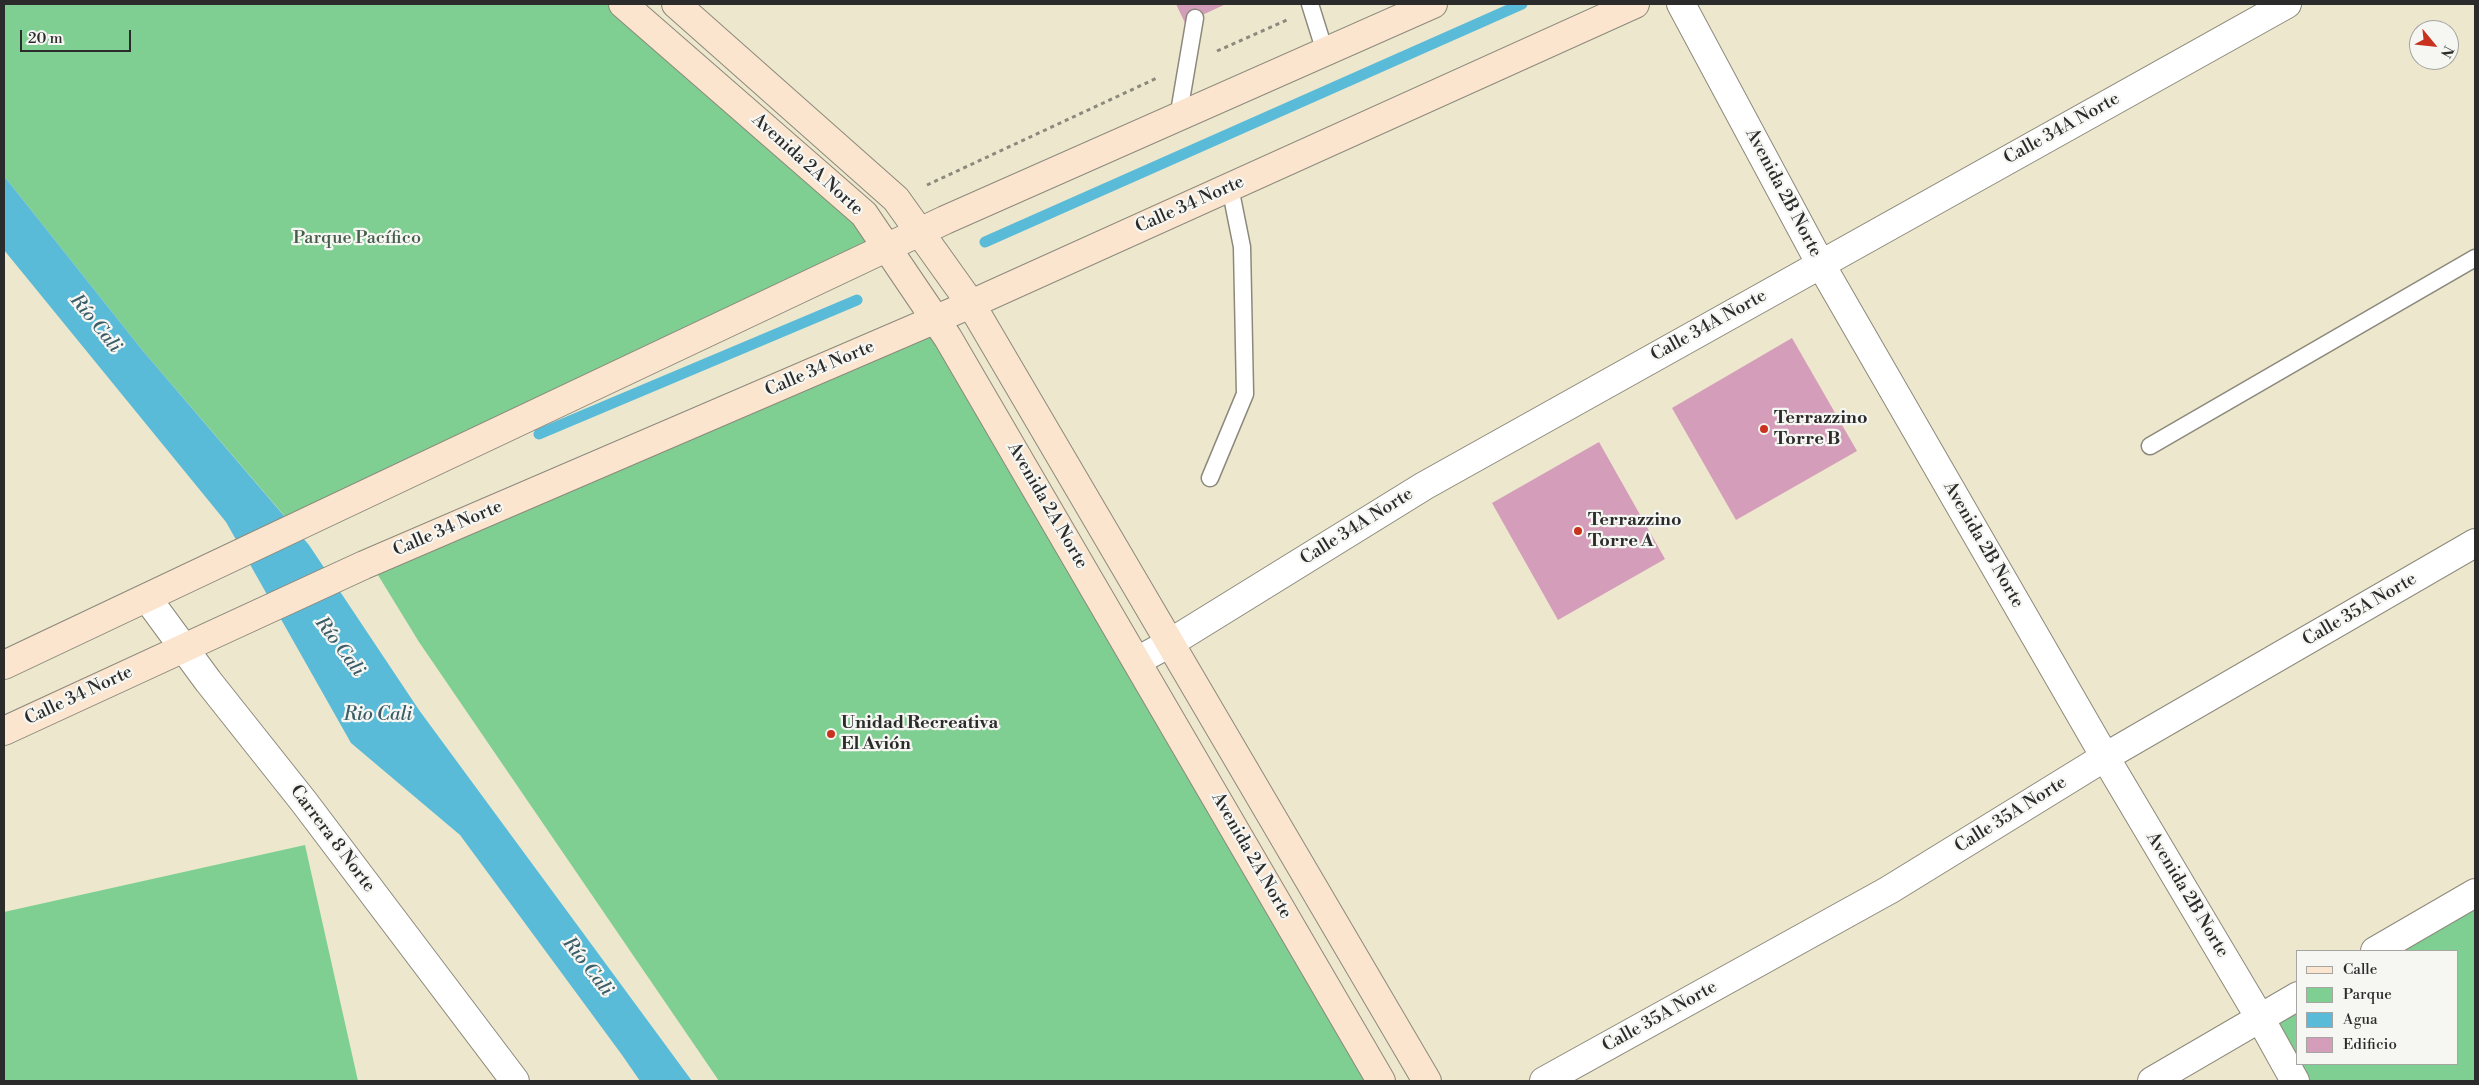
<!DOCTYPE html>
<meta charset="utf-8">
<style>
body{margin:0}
#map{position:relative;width:2479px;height:1085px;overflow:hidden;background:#ede7cd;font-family:"Libre Bodoni",serif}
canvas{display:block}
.frame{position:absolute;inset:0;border:5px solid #2b2b2b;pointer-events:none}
.legend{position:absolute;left:2296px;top:950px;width:162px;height:115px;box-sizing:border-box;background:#f6f6f2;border:1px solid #a5a5a2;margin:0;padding:6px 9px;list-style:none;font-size:15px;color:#2b2b2b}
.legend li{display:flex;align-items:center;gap:10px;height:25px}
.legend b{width:25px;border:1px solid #a5a5a2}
.north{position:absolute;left:2409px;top:20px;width:50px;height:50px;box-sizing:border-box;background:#f6f6f2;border:1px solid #a5a5a2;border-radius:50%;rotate:118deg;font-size:14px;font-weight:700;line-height:20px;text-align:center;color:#2b2b2b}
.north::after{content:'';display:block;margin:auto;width:18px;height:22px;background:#c8321e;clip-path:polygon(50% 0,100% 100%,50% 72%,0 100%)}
.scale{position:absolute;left:20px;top:30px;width:111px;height:22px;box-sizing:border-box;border:2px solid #2b2b2b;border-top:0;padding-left:6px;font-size:15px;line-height:18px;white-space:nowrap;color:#2b2b2b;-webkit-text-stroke:4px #f6f6f2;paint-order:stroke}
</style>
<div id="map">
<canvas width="2479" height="1085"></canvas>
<div class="frame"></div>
<ul class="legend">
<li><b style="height:6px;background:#fbe5cf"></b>Calle</li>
<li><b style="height:14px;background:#7ecf91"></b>Parque</li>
<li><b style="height:14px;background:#5abbd8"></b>Agua</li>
<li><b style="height:14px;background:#d49dba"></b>Edificio</li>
</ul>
<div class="north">N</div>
<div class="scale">20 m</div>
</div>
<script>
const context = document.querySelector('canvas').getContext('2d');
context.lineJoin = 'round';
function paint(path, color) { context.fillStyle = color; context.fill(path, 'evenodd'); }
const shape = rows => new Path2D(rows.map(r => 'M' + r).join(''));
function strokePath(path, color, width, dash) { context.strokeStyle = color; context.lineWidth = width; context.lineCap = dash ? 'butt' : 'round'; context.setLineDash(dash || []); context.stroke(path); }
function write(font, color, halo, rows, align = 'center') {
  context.font = font + ' "Libre Bodoni",serif'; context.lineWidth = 4.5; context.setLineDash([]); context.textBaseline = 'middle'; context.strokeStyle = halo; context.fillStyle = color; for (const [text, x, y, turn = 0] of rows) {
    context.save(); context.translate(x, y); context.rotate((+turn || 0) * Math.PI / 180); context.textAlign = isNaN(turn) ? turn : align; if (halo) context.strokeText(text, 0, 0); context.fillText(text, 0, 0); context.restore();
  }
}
paint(shape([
 [4,4,623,4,887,248,294,527,143,351,4,176],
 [935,319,1381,1081,719,1081,419,642,370,562],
 [305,845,358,1081,4,1081,4,912],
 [2475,893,2475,1081,2295,1081,2260,1018,2298,996,2298,1064,2458,1064,2458,951,2375,951]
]), '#7ecf91');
paint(shape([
 [4,176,143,351,309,545,419,710,692,1081,640,1081,622,1055,460,835,351,743,226,522,4,250]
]), '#5abbd8');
strokePath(shape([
 [985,242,1522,4],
 [539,434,857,300]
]), '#5abbd8', 11);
paint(shape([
 [1176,4,1226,4,1185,23],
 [1792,338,1857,451,1736,520,1672,408],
 [1599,442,1665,559,1558,620,1492,503]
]), '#d49dba');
const service = shape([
 [1310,4,1325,52],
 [1178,118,1195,18],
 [2150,446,2475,258],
 [1210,478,1245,394,1242,247,1230,187]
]);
const minor = shape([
 [1681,4,1820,263,2105,757,2260,1018,2295,1081],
 [147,598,208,681,304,802,515,1081],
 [1137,661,1170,643,1424,486,2287,4],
 [2375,951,2475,893],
 [1544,1081,1889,890,2105,757,2475,543],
 [2152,1081,2298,996]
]);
const secondary = shape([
 [623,4,864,214,948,338,1381,1081],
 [676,4,896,199,971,304,1427,1081],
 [4,665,945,220,1433,4],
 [4,731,364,565,971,304,1635,4]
]);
strokePath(service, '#8c897c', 19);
strokePath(minor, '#8c897c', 30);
strokePath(secondary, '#8c897c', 30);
strokePath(shape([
 [1217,51,1287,20],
 [927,185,1157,78]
]), '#8c897c', 3, [4, 4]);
strokePath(service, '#fff', 16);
strokePath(minor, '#fff', 28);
strokePath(secondary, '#fbe5cf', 28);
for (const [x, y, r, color] of [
 [1764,429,5,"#c8321e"],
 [1578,531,5,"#c8321e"],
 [831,734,5,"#c8321e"]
]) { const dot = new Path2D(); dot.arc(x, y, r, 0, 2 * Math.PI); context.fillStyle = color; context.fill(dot); strokePath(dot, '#f6f6f2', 2); }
write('18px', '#2b2b2b', '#f6f6f2', [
 ["Calle 34A Norte",2062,129,-29],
 ["Avenida 2A Norte",807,165,42],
 ["Avenida 2B Norte",1783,193,62],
 ["Calle 34 Norte",1190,205,-24],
 ["Calle 34A Norte",1709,326,-29],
 ["Calle 34 Norte",820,369,-23],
 ["Avenida 2A Norte",1047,506,60],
 ["Calle 34A Norte",1357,527,-32],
 ["Calle 34 Norte",448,529,-23],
 ["Avenida 2B Norte",1983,545,60],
 ["Calle 35A Norte",2360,610,-30],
 ["Calle 34 Norte",79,696,-25],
 ["Calle 35A Norte",2011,815,-32],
 ["Carrera 8 Norte",332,839,53],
 ["Avenida 2A Norte",1251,856,60],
 ["Avenida 2B Norte",2187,895,59],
 ["Calle 35A Norte",1660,1017,-29]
]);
write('18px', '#445c4a', '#f6f6f2', [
 ["Parque Pacífico",357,239]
]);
write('bold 18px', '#2b2b2b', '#f6f6f2', [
 ["Terrazzino",1774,419],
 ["Torre B",1774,440],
 ["Terrazzino",1588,521],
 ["Torre A",1588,542],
 ["Unidad Recreativa",841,724],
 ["El Avión",841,745]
], 'left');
write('italic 19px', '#3b5d68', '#f6f6f2', [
 ["Río Cali",95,324,51],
 ["Río Cali",339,647,53],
 ["Rio Cali",378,715],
 ["Río Cali",587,967,52]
]);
</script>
